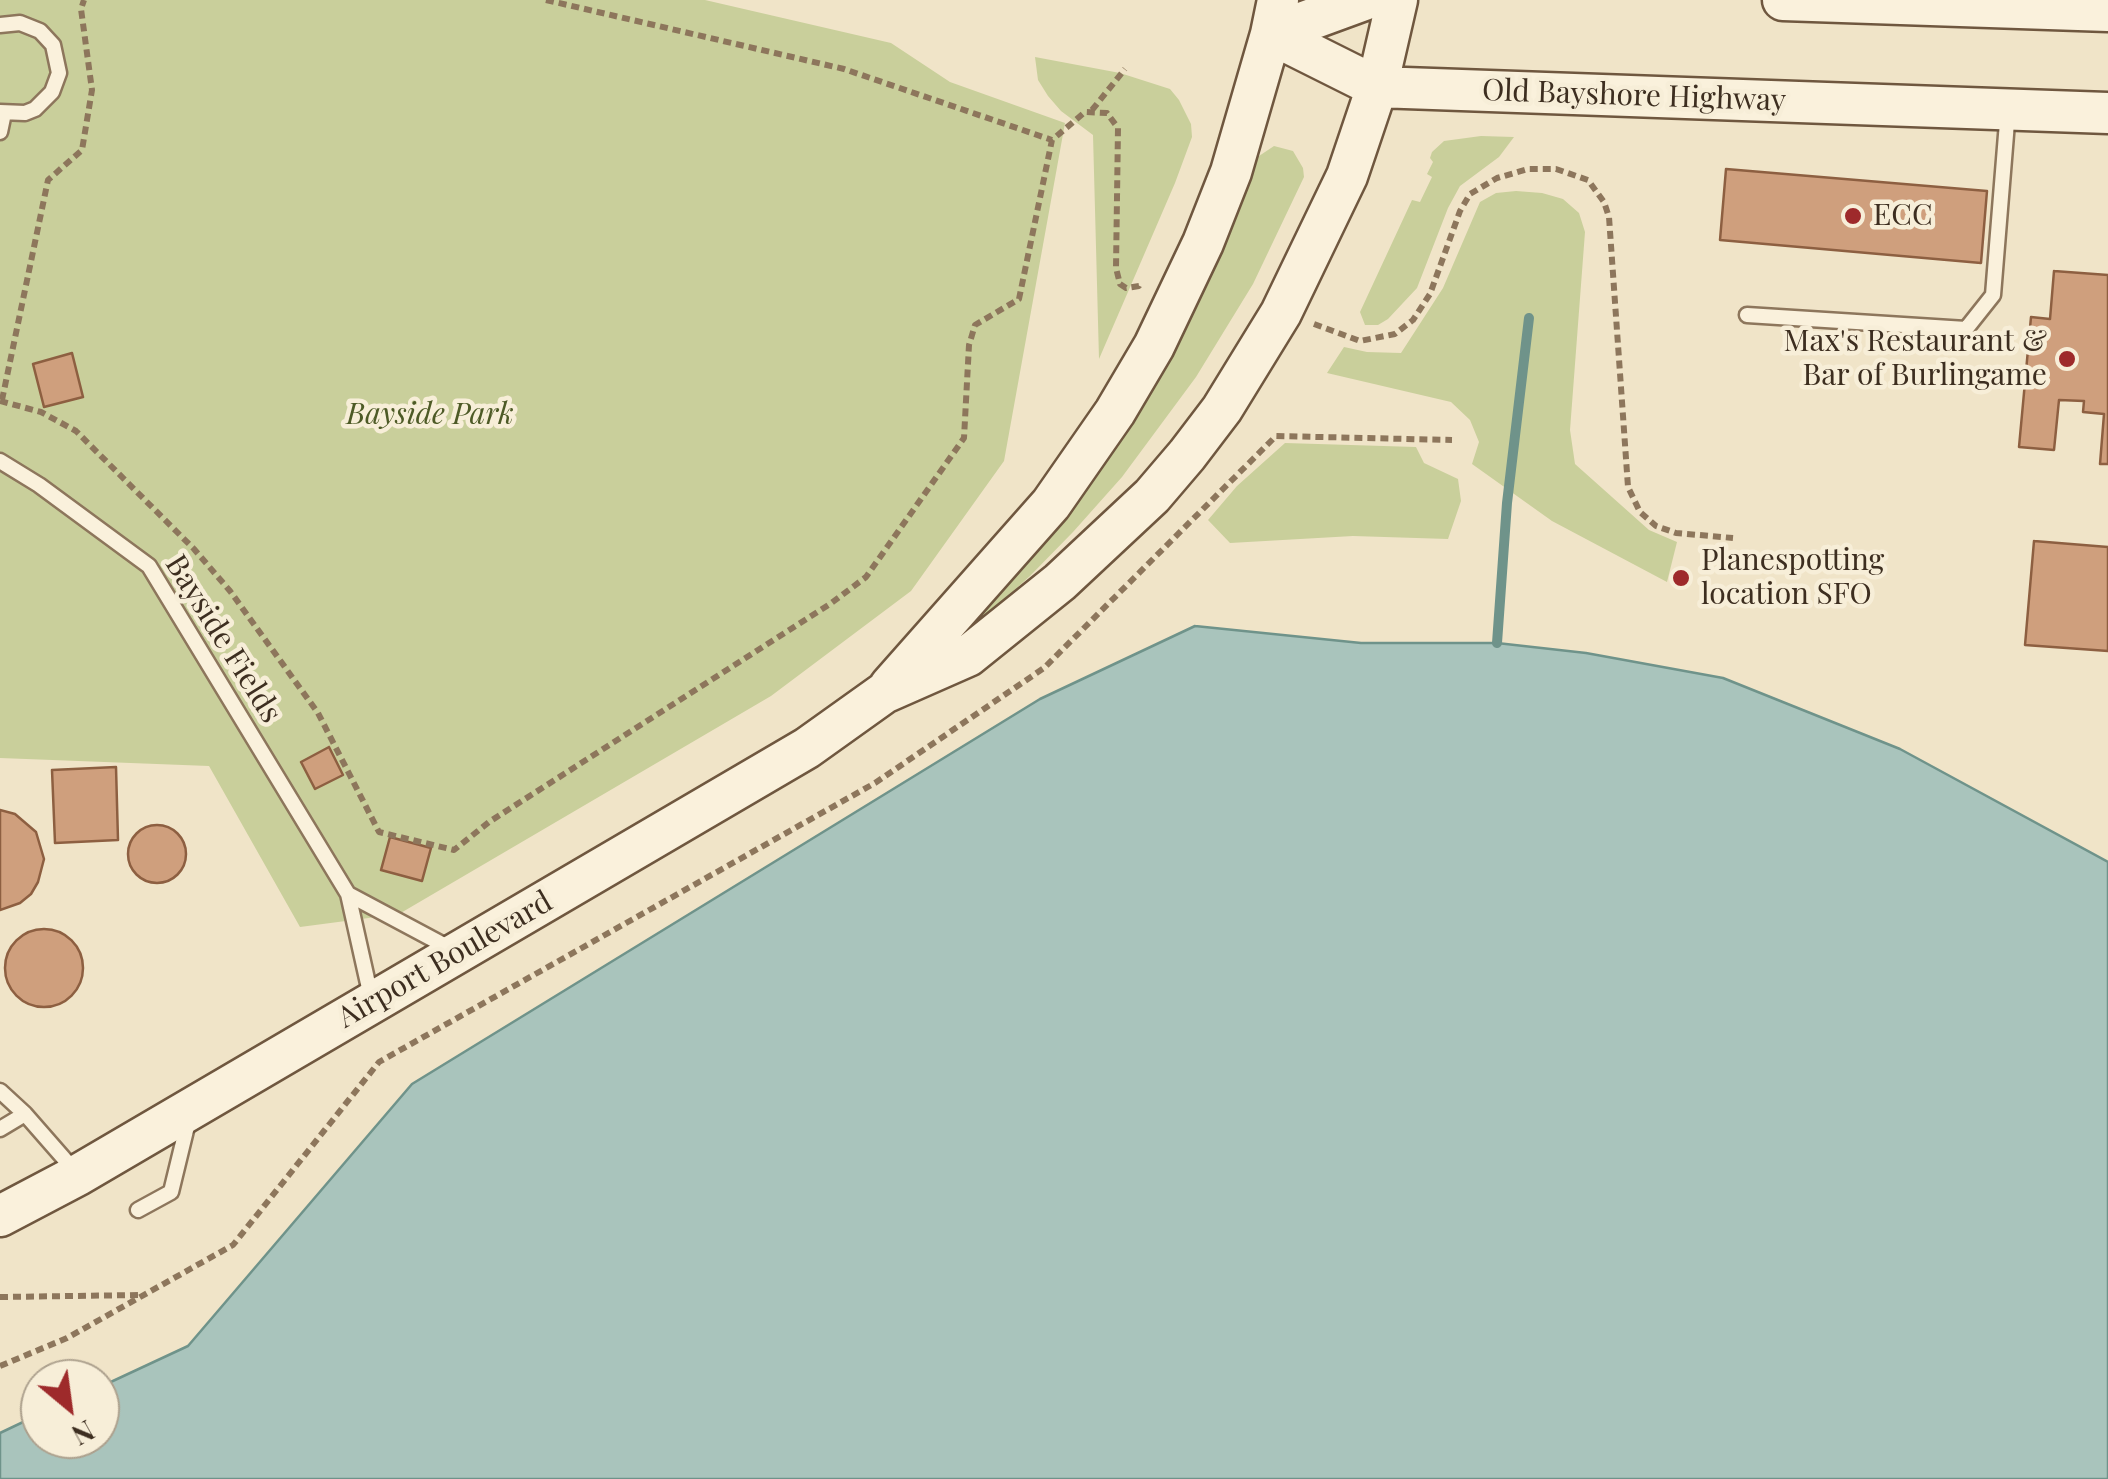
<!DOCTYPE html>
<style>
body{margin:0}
#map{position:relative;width:2108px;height:1479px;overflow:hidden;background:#f0e4c8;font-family:"Playfair Display",serif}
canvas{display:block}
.north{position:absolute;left:20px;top:1359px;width:100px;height:100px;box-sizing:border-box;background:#f7eed8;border:2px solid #ada18e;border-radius:50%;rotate:151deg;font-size:28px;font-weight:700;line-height:40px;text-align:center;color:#3d2e20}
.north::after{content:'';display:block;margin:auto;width:35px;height:45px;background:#9e2a2b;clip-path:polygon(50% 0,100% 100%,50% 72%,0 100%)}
</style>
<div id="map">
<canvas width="2108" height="1479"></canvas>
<div class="north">N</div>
</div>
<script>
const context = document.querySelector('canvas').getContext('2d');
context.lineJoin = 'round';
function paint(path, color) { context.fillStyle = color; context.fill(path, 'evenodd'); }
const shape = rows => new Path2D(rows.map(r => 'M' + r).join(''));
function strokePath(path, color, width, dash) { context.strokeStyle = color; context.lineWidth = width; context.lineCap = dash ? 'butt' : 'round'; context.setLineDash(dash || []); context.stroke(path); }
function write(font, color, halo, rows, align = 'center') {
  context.font = font + ' "Playfair Display",serif'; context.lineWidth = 9; context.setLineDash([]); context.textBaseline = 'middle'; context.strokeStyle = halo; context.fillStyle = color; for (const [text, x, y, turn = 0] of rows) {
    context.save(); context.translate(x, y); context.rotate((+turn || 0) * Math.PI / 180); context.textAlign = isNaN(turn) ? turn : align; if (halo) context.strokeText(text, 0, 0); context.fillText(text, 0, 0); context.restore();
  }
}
paint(shape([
 [0,0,705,0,891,43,950,82,1065,123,1004,461,911,591,771,696,399,914,300,927,209,766,0,758],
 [1035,57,1120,73,1170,89,1179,100,1191,124,1192,137,1175,183,1099,359,1093,135,1061,111,1048,96,1038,80],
 [1481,136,1514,137,1499,157,1460,186,1448,208,1417,288,1388,319,1378,325,1365,325,1360,312,1412,200,1420,202,1432,177,1427,174,1433,162,1430,158,1432,152,1444,141],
 [1274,146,1293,151,1303,168,1304,177,1253,284,1196,377,1122,477,1073,532,1030,576,953,645,1253,160],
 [1516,191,1542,193,1563,199,1579,213,1585,232,1570,430,1575,464,1649,530,1677,542,1667,582,1552,521,1472,464,1479,442,1470,420,1451,402,1327,373,1344,347,1367,352,1401,353,1443,288,1480,202,1496,193],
 [1285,443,1416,447,1424,463,1458,479,1461,501,1448,539,1353,536,1230,543,1208,520,1237,486]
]), '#c9cf9b');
const water = shape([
 [1195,626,1361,643,1497,643,1586,653,1723,678,1900,749,2108,862,2108,1479,0,1479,0,1433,40,1414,40,1439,100,1439,100,1387,188,1346,412,1084,1040,699,1195,626]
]);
paint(water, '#a9c4bc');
strokePath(water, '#6f938a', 2.5);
strokePath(shape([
 [1497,643,1507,503,1529,318]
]), '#6f938a', 10);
const building = shape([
 [1726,169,1987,191,1981,263,1720,240,1726,169],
 [2054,271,2108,275,2108,464,2100,464,2104,414,2083,412,2084,401,2059,400,2054,450,2019,447,2031,317,2050,319,2054,271],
 [72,353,83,397,44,407,33,364,72,353],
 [2034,541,2108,547,2108,651,2025,645,2034,541],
 [329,747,343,775,315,789,301,762,329,747],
 [116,767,118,840,55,843,52,770,116,767],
 [0,810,15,814,36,832,44,859,38,882,31,894,20,903,0,910,0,810],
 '128 854a29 29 0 1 1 58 0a29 29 0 1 1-58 0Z',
 [390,837,431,848,422,881,381,870,390,837],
 '5 968a39 39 0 1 1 78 0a39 39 0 1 1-78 0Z'
]);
paint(building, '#cf9f7d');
strokePath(building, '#8d5f41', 2.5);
const lane = shape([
 [0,25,20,23,40,31,53,45,59,73,52,92,35,109,25,113,0,112],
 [0,132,4,113],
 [1747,315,1966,329,1993,295,2008,110],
 [0,461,39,485,149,566,348,894,371,997],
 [348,894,453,950],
 [0,1091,25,1114],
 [0,1129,25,1114,74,1170],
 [138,1210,171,1192,189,1118]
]);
const secondary = shape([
 [1783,0,2108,11],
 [1271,34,1377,87,2108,113],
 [1271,34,1364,0],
 [890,686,1051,504,1115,412,1154,346,1203,243,1231,172,1271,34,1278,0],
 [0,1216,78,1175,807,748,884,693,968,656,1060,582,1152,496,1187,455,1222,409,1281,313,1347,176,1377,87,1397,0]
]);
strokePath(lane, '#8d765c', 19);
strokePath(secondary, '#6f573f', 45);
strokePath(shape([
 [546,0,844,69,1052,140],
 [1092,110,1125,69],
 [1314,324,1360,341,1395,334,1413,320,1430,294,1460,211,1470,194,1497,178,1528,169,1556,169,1588,180,1604,202,1609,217,1628,487,1640,512,1656,526,1676,533,1733,538],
 [2,400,48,180,82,150,92,90,81,9,84,0],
 [0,401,41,412,76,431,194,549,230,591,318,713,379,832,454,850,489,822,830,604,866,577,964,438,969,345,975,325,1019,299,1052,140,1085,112,1107,113,1118,128,1116,268,1120,284,1126,288,1139,286,1141,282],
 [0,1297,139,1295],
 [0,1366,67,1338,233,1245,379,1062,875,783,1044,668,1276,436,1452,440]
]), '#8d765c', 6, [8, 5]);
strokePath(lane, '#faf1dc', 14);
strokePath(secondary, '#faf1dc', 40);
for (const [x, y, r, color] of [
 [1853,216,10,"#9e2a2b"],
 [2067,359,10,"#9e2a2b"],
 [1681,578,10,"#9e2a2b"]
]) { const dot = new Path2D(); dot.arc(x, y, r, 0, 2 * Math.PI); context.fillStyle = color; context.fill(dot); strokePath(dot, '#f7eed8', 4); }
write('30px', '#3d2e20', '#f7eed8', [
 ["Old Bayshore Highway",1634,96,2],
 ["Bayside Fields",223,639,58],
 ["Airport Boulevard",445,960,-30]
]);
write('30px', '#3d2e20', '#f7eed8', [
 ["ECC",1873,216],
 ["Max's Restaurant &",2047,342,"right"],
 ["Bar of Burlingame",2047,376,"right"],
 ["Planespotting",1701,561],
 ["location SFO",1701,595]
], 'left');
write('italic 30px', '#4d5a26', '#f7eed8', [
 ["Bayside Park",430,415]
]);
</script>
